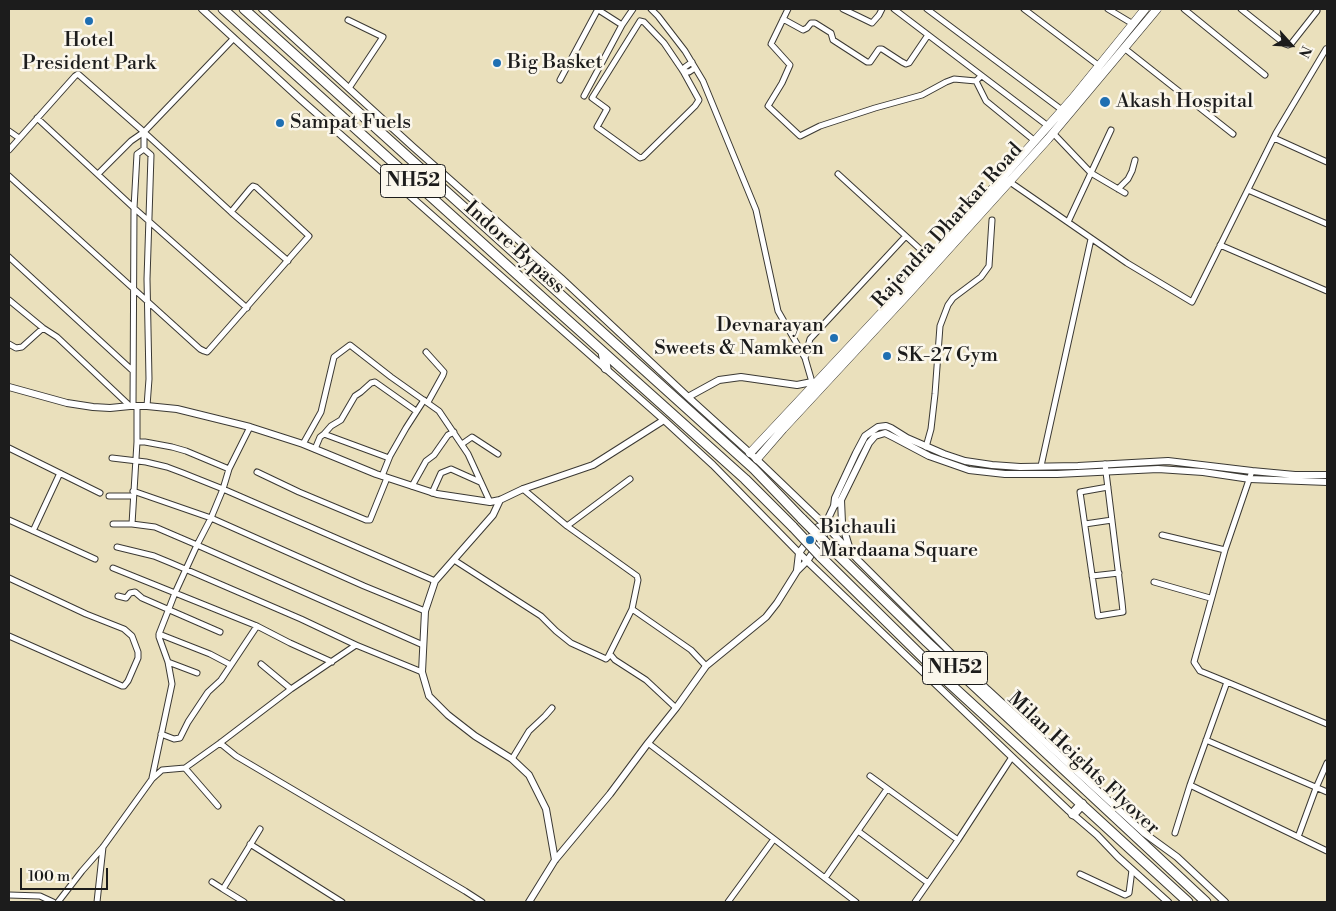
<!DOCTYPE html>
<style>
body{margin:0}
#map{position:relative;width:1336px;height:911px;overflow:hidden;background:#eae0bc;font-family:"Libre Bodoni",serif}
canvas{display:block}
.frame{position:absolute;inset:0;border:10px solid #1c1c1c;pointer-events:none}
.north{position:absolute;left:1266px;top:20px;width:50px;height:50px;-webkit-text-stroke:4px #fbf7ec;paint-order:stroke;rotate:116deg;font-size:14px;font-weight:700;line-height:20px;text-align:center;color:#1c1c1c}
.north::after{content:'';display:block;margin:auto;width:18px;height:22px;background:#1c1c1c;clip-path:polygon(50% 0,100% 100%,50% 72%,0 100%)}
.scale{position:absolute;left:20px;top:868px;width:88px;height:22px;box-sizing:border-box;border:2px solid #1c1c1c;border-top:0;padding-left:6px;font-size:15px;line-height:18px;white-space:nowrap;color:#1c1c1c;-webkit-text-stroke:4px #fbf7ec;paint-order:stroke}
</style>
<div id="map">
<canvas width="1336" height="911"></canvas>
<div class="frame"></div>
<div class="north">N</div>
<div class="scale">100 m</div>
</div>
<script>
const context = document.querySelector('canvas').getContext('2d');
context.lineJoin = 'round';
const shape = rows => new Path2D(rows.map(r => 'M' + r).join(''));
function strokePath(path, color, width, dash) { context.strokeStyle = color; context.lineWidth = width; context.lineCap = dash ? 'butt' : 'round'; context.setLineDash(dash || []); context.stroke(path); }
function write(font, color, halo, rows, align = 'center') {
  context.font = font + ' "Libre Bodoni",serif'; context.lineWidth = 5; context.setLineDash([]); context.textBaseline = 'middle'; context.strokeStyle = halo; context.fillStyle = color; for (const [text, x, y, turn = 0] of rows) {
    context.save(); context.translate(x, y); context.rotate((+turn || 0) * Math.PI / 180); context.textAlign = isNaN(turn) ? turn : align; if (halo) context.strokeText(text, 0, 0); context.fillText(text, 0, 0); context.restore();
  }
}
const minor = shape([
 [597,9,622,25],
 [651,9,658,16,685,51,703,81,756,210,778,311,805,358,812,382],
 [788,9,771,44,790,65,782,83,768,106,800,136,820,126,875,108,922,95,946,82,954,79,976,81,981,76],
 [843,9,872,23,879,15,882,9],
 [894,9,1048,126],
 [927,9,1062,110],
 [1024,9,1098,65],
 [1108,9,1133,24],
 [1184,9,1265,75],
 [1241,9,1285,44,1288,45,1291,44,1317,11],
 [783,19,803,30,807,28,811,23,815,23,831,33,833,40,867,62,870,62,879,49,882,49,902,62,906,64,909,63,928,35],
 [348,20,383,37,349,88],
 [640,21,644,22,664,43,683,71,699,100,695,106,643,157,640,158,597,127,607,109,592,98,640,21],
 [1124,48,1233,134],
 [692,62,685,67,683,71,689,72,695,68],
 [560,80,598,9],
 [976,81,986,101,1035,141],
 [584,96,622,25,633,9],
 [37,118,134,208,247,308],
 [9,131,19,138],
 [1053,133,1091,173,1125,193],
 [1274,138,1327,162],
 [144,149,151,155,147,279,149,379,147,406],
 [144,149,144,132,234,38],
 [9,150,75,76,78,74,144,132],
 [98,174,131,141,144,132,231,212,288,261],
 [838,174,932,260],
 [9,176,200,349,204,351,207,352,209,350,309,236,256,187,253,186,250,189,231,212],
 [1007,180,1127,263,1192,302,1276,133,1326,49],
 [1118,189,1128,179,1132,171,1135,160],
 [1248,190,1327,224],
 [1068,222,1111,130],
 [1220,245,1327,291],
 [9,257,133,371],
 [9,300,43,328,57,337,130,406],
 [9,344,16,348,22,347,43,328],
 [426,352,444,372,443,375,428,402],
 [805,358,810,339,905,237],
 [133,406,134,208,137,154,144,149],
 [137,406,137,442,145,442,172,447,186,451,229,469],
 [250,427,229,469,223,489,211,518,197,545,423,645],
 [137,442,132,524,155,527,197,545,175,593,159,634,159,637,168,662,172,684,152,778],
 [303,444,321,412,334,357,350,345,391,377,439,411,468,454,490,502],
 [462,444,472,437,498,454],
 [926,447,931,429,935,394,940,326,948,305,953,298,981,277,989,266,992,220],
 [9,448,100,493],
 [315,449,320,437,324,434],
 [112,458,146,462,167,467,183,473,223,489,435,581],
 [389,458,324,434,331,426,341,420,355,396,361,392,371,383,375,382,416,411],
 [1105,464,1122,602,1123,612,1098,616,1080,492,1108,487],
 [1041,466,1091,239],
 [257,472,299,492,366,520,370,520,387,478],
 [382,476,390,456,406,428,424,400],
 [412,486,426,461,434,455,448,435,454,432],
 [133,491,211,518,364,586,425,611],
 [432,493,441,473,451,469,480,482],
 [109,496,133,496],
 [9,520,95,559],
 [113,524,132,524],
 [1085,524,1112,520],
 [567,526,630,479],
 [33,531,60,473],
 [1162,535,1225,550],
 [117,547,154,556,171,563,301,619,356,645],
 [454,560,541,616,556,631,571,643,604,658,606,659,608,657,632,609,638,580,637,576,567,526,523,489],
 [113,568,257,626,290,643,332,662],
 [1092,576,1119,573],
 [9,578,86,614,124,629,132,636,138,652,138,658,128,681,124,686,122,686,9,636],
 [1154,582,1210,598],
 [118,596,126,598,130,593,135,592,142,598,220,632],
 [632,609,691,650,706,666],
 [159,634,210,654,231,665,257,626],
 [610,654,615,660,646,680,676,708],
 [168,662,197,673],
 [261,664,291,689],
 [1227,682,1327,724],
 [161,734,174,739,180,738,188,722,208,692,221,680,231,665],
 [1206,740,1327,792],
 [220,743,236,756,465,891,482,902],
 [648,743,774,839],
 [512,759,529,731,545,716,552,708],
 [1327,763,1316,788,1298,837,1327,851],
 [185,768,218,806],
 [870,776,958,840],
 [1190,785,1298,837],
 [858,831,928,883],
 [1175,833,1190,785,1227,682,1200,671,1194,662,1225,550,1252,471],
 [250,844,342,902],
 [1080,874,1125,895,1129,893,1132,870],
 [825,878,887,789],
 [212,882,223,889],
 [9,895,40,896,53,902],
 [58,902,82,871,103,847,152,779,162,770,185,768,220,743,291,689,356,645,422,672],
 [97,902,103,847],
 [244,902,223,889,260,829],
 [728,902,774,839,856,902],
 [915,902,958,840,1012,757]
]);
const tertiary = shape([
 [202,9,299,98,664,420,713,465,807,561,1012,757,1069,811,1097,835,1118,857,1168,902],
 [262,9,412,146,561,278,688,397,750,453,825,525,859,561,987,689,1144,833,1177,857,1225,902],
 [9,387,67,403,93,407,110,408,130,406,147,406,177,409,250,427,303,444,376,474,437,494,490,502,500,500,523,489,593,465,664,420],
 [688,397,719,380,741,377,797,385,812,382,819,382],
 [500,500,493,515,435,581,425,611,422,672,429,696,448,715,475,736,512,759,529,775,546,809,555,860],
 [841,500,842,523,850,550],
 [834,506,841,500,869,443,875,436,885,433,895,438,929,456,969,470,1005,474,1057,474,1158,469,1203,472,1250,479,1327,482],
 [797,570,799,553,818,527,825,525],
 [529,902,555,860,610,794,648,743,676,708,706,666,766,617,777,603,797,571,807,561,824,536,825,525,834,506,835,498,856,453,865,436,878,427,886,426,891,428,907,438,944,454,965,461,992,465,1020,467,1078,466,1168,461,1252,471,1295,475,1327,475]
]);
const secondary = shape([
 [750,453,899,294,1040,135,1072,99,1145,9],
 [757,459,783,429,909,293,1048,139,1157,9]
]);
const trunk = shape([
 [223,9,552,306,745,479,793,527],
 [244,9,754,469,802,519],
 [603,352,606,368],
 [830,547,927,642,1206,902],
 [820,556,948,682,1188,902],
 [1073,814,1082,804]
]);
strokePath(minor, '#3b3934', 7);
strokePath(tertiary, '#3b3934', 8);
strokePath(secondary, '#3b3934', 9);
strokePath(trunk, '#3b3934', 11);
strokePath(minor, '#fff', 5);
strokePath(tertiary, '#fff', 6);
strokePath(secondary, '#fff', 8);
strokePath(trunk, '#fff', 9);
const trunkBridge = shape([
 [802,519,830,547],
 [793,527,820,556]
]);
strokePath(trunkBridge, '#3b3934', 11, []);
strokePath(trunkBridge, '#fff', 9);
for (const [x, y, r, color] of [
 [89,21,5,"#1f6fb2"],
 [497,63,5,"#1f6fb2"],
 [1105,102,6,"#1f6fb2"],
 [280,123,5,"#1f6fb2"],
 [834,338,5,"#1f6fb2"],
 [887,356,5,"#1f6fb2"],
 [810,540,5,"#1f6fb2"]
]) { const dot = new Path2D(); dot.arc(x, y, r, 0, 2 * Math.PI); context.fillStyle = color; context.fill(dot); strokePath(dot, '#fbf7ec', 2); }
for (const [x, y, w] of [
 [413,181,65],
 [955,668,65]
]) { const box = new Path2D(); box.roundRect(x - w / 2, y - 16.5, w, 33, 4); context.fillStyle = '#fbf7ec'; context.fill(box); strokePath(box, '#1c1c1c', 1); }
write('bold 19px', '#1c1c1c', null, [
 ["NH52",413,181],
 ["NH52",955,668]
]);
write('20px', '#1c1c1c', '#fbf7ec', [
 ["Hotel",89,41,"center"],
 ["President Park",89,64,"center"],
 ["Big Basket",507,63],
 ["Akash Hospital",1116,102],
 ["Sampat Fuels",290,123],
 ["Devnarayan",824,326,"right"],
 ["Sweets & Namkeen",824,349,"right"],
 ["SK-27 Gym",897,356],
 ["Bichauli",820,528],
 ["Mardaana Square",820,551]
], 'left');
write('20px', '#1c1c1c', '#fbf7ec', [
 ["Rajendra Dharkar Road",948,226,-48],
 ["Indore Bypass",514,248,42],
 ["Milan Heights Flyover",1083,764,43]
]);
</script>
